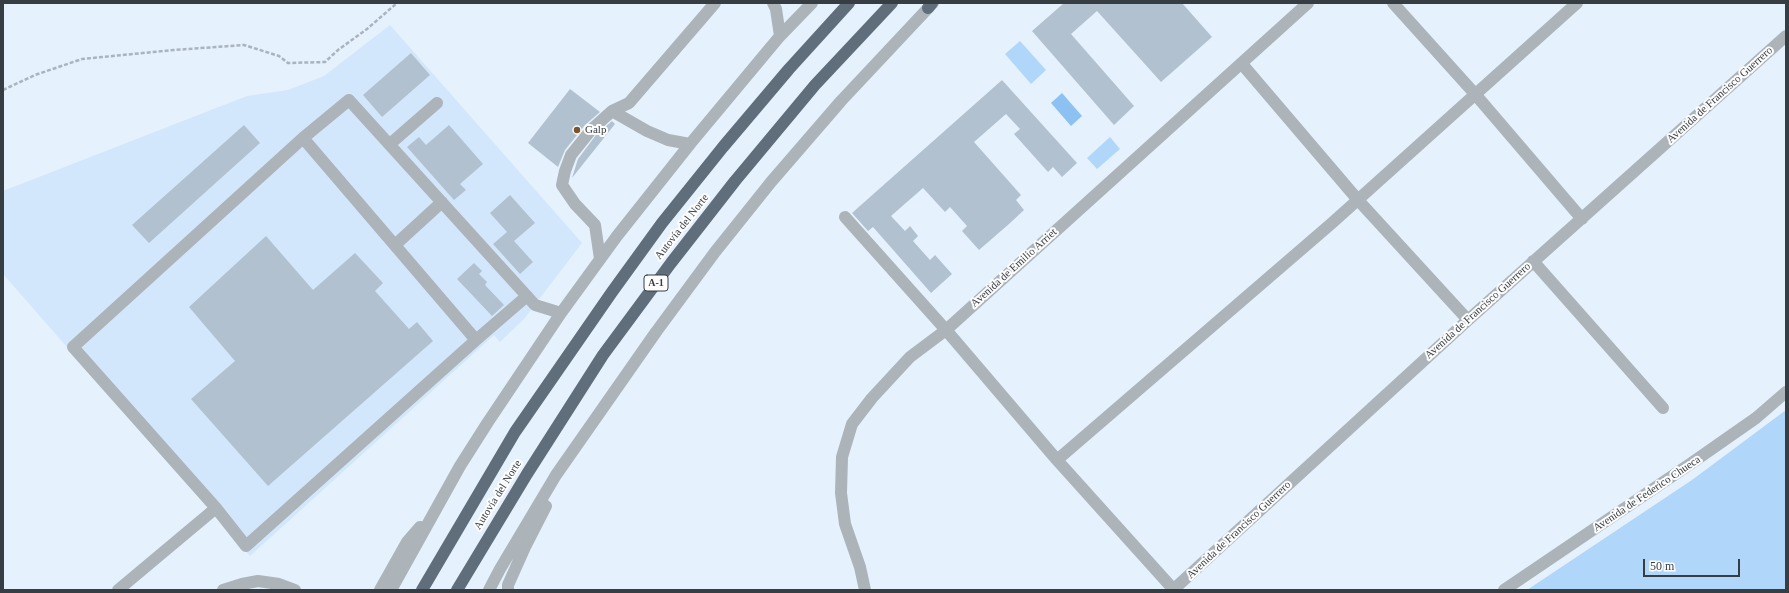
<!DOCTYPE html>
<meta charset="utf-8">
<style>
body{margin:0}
#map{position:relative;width:1789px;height:593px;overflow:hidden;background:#e5f1fd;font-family:"Times New Roman",serif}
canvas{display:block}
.frame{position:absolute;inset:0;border:4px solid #373e43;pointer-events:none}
.scale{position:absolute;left:1643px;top:559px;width:97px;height:18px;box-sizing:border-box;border:2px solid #373e43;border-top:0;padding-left:5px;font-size:12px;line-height:14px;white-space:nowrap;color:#373e43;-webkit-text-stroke:3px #fdfdfd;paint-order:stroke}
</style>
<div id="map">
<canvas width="1789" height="593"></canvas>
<div class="frame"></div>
<div class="scale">50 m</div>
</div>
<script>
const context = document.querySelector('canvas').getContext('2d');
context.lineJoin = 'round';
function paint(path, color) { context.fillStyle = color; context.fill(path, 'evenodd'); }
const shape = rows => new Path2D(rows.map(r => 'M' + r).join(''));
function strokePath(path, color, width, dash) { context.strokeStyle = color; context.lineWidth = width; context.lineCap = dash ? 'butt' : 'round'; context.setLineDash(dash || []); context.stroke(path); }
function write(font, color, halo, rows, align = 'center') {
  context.font = font + ' "Times New Roman",serif'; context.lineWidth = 4; context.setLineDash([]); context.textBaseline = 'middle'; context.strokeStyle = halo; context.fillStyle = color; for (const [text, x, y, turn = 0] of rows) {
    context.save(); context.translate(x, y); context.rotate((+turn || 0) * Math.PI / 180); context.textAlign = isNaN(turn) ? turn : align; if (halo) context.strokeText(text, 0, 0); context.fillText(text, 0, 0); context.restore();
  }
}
paint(shape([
 [390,25,582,243,524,319,500,342,494,335,250,556,3,274,3,191,247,96,288,90,324,76]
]), '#d2e7fc');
paint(shape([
 [1020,41,1046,70,1031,84,1005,54],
 [1110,137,1120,149,1097,169,1087,158],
 [1786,410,1786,590,1527,590,1692,480]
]), '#b0d6fa');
paint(shape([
 [1062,93,1082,116,1071,126,1051,103]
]), '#8dc1f2');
paint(shape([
 [1064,3,1182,3,1212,37,1161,82,1097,11,1071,34,1134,106,1114,125,1032,31],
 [411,53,430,75,382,117,363,95],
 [1002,80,1077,163,1062,177,1053,167,1048,172,1014,134,1020,129,1006,114,974,142,1021,195,1016,200,1024,210,1009,224,979,250,962,231,967,226,950,207,945,212,923,188,891,216,905,231,910,226,918,236,913,241,930,260,935,255,952,274,931,293,873,227,868,231,852,213],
 [570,89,600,112,585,125,565,150,558,167,528,143],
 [612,121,615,124,572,178,578,159,596,135],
 [244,125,260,143,149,243,132,225],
 [449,125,483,164,460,184,466,190,454,200,407,147,419,137,426,145],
 [510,195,535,223,514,241,533,262,520,274,493,244,507,232,490,213],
 [266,236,313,290,355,253,383,283,375,291,409,329,417,322,433,341,268,486,191,399,235,361,189,307],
 [474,263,482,271,479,274,487,282,485,285,504,305,492,316,457,279]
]), '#b2c1d0');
strokePath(shape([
 [3,90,35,75,82,59,174,50,244,45,279,56,288,63,325,62,338,50,367,29,397,3]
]), '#aab4be', 2.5, [4, 2]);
strokePath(shape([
 [773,3,776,9,780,36],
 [1393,3,1475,94,1582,219],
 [1242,64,1358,200,1468,320],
 [612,111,629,103,715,3],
 [303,138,476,340,246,546,216,508,73,347,303,138],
 [303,138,349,100,535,305,561,313],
 [390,144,437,103],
 [845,217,946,330,1057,460,1174,590],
 [395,245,442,202],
 [600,259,595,225,575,204,562,185,565,171,571,155,591,130,612,111,647,131,668,140,690,144],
 [1533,261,1663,408],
 [476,340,527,296],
 [1057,460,1332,223,1577,3],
 [118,590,216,508],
 [223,590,242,584,258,581,279,584,295,590],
 [380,590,407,542,420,527],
 [391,590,460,466,488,422,561,313,617,236,690,144,780,36,812,3],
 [489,590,500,569,556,475,656,332,715,252,771,182,841,101,933,3],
 [508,590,508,585,525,547,546,506],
 [865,590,860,567,845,524,841,493,842,457,852,424,872,398,910,357,946,330,1308,3],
 [1173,590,1468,320,1786,36],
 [1504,590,1693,462,1756,418,1786,392]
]), '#acb3b9', 12);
strokePath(shape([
 [928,8,932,3],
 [422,590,515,432,612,292,662,223,723,147,789,69,849,3],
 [457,590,527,474,603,355,671,263,735,181,815,85,892,3]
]), '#606d7a', 12);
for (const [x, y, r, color] of [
 [577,130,4,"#78552e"]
]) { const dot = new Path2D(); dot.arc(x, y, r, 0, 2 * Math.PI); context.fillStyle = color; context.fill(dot); strokePath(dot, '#fdfdfd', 1.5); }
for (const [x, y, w] of [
 [656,283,24]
]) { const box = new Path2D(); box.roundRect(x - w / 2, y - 8, w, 16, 3); context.fillStyle = '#fdfdfd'; context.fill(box); strokePath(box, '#373e43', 1); }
write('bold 10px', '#373e43', null, [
 ["A-1",656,283]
]);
write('11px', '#373e43', '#fdfdfd', [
 ["Avenida de Francisco Guerrero",1720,95,-42],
 ["Autovía del Norte",682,227,-52],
 ["Avenida de Emilio Arriet",1014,268,-42],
 ["Avenida de Francisco Guerrero",1478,311,-42],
 ["Avenida de Federico Chueca",1647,494,-34],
 ["Autovía del Norte",498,495,-58],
 ["Avenida de Francisco Guerrero",1239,530,-43]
]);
write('11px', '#373e43', '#fdfdfd', [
 ["Galp",585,130]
], 'left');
</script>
